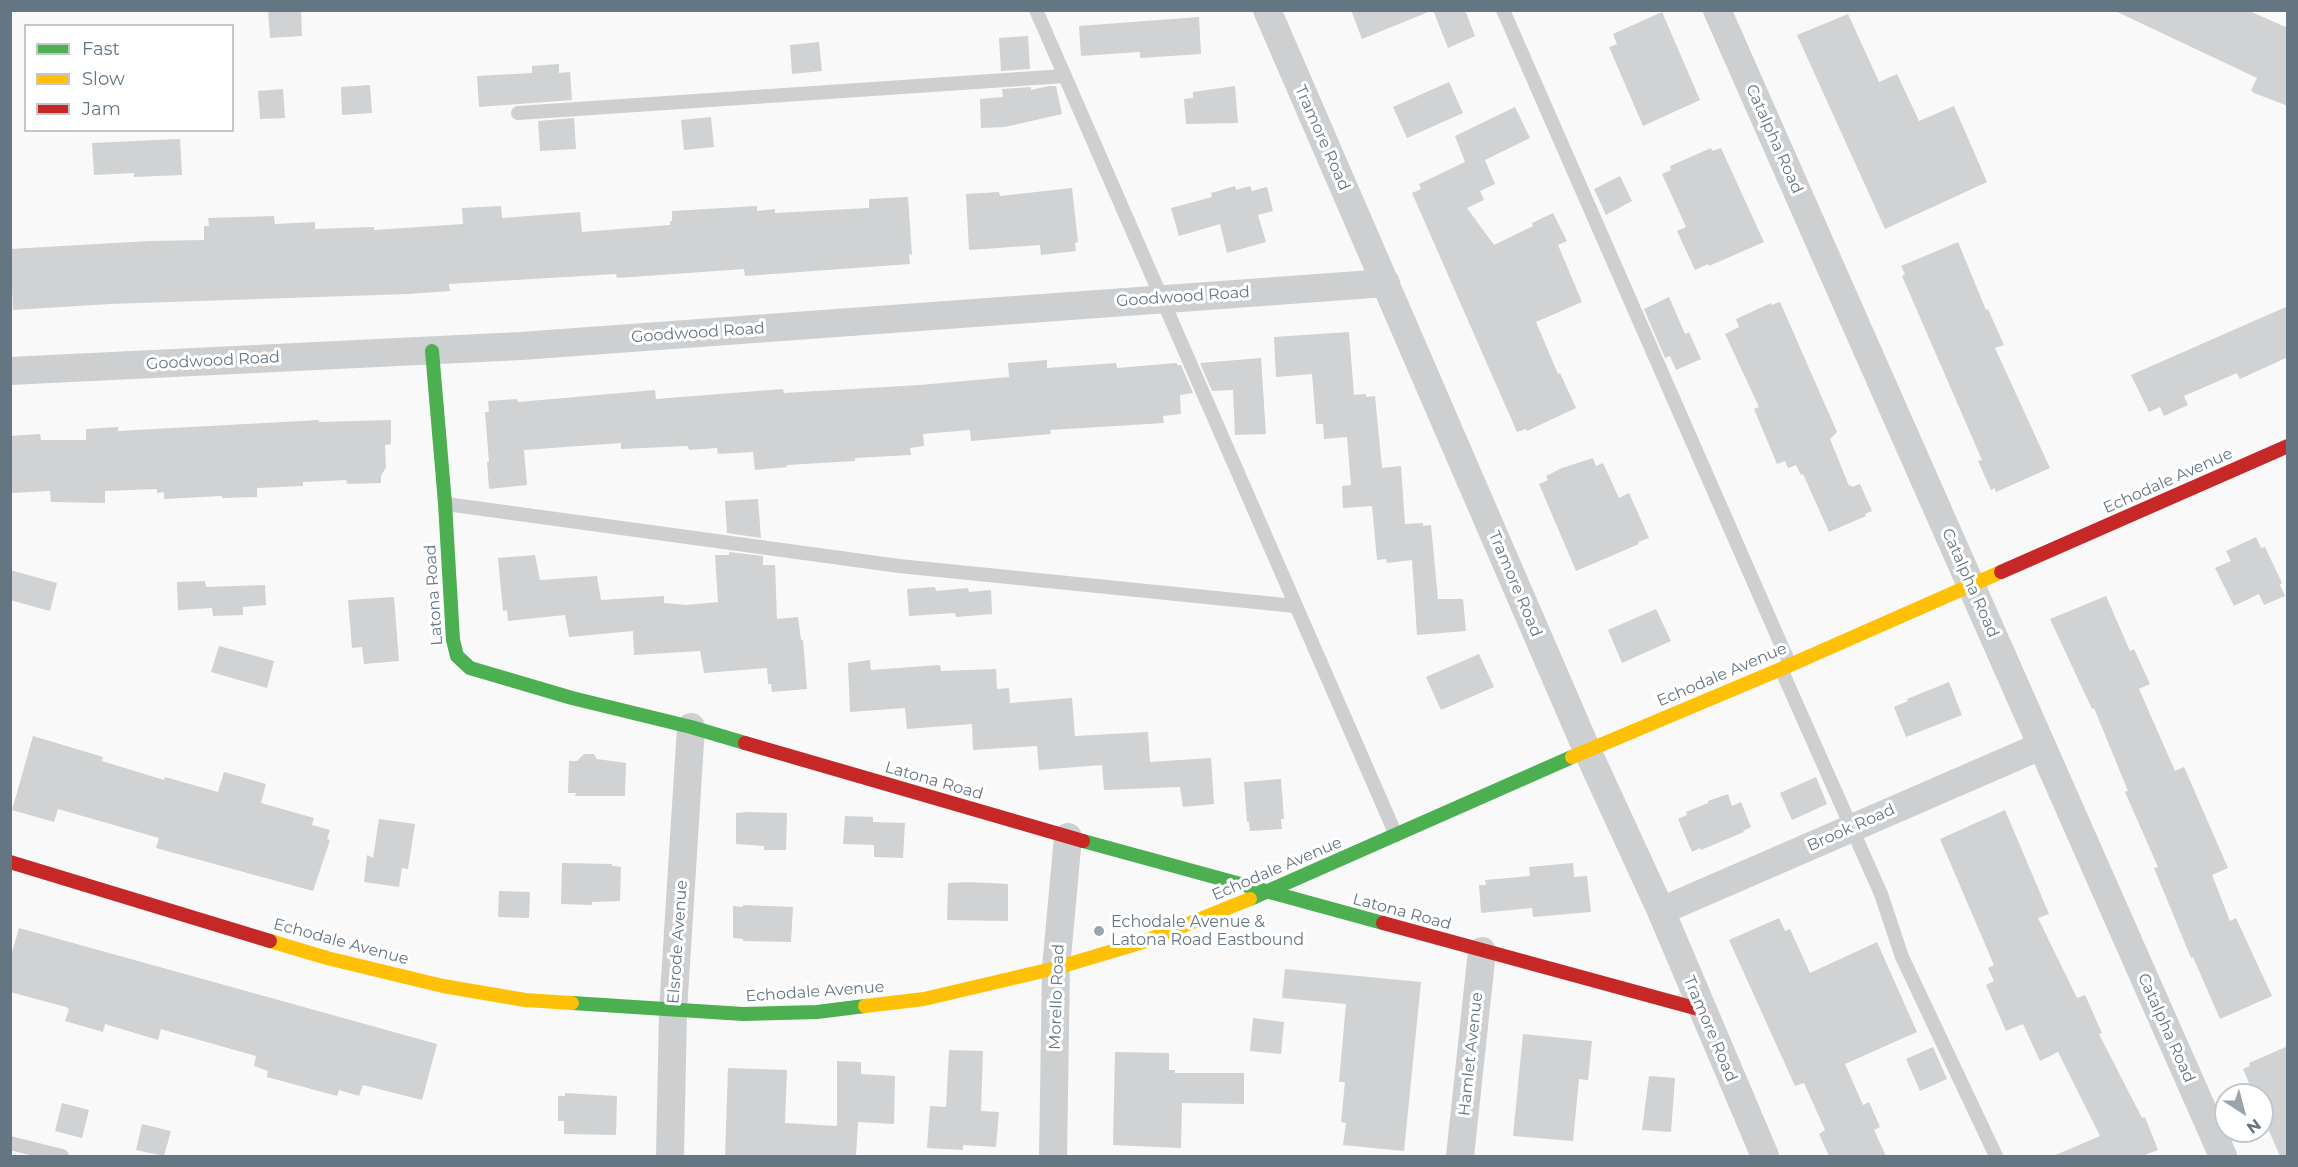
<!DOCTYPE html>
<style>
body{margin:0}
#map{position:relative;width:2298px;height:1167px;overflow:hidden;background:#f9f9f9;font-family:Montserrat,sans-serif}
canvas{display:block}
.frame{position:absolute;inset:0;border:12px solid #657683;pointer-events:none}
.legend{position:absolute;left:24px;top:24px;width:210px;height:108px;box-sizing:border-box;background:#fff;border:2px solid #c1c8cd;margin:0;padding:8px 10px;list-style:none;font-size:18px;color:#657683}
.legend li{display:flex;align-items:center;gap:12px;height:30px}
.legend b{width:30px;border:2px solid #c1c8cd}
.north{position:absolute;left:2214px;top:1083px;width:60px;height:60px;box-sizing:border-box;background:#fff;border:2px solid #c1c8cd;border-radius:50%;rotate:144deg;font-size:16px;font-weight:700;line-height:24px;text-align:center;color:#657683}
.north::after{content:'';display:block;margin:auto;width:21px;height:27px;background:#99a4ac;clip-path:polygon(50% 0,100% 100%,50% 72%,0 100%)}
</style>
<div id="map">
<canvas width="2298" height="1167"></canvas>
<div class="frame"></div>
<ul class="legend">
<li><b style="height:8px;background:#4caf50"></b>Fast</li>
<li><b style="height:8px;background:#ffc107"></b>Slow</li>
<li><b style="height:8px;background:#c62828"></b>Jam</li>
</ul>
<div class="north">N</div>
</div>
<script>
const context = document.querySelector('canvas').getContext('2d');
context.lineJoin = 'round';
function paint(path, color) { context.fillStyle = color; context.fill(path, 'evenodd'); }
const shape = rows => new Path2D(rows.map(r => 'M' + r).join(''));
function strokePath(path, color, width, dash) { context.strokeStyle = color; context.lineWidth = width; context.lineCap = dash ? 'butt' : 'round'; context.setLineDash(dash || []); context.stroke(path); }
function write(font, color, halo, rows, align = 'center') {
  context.font = font + ' Montserrat,sans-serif'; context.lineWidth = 6; context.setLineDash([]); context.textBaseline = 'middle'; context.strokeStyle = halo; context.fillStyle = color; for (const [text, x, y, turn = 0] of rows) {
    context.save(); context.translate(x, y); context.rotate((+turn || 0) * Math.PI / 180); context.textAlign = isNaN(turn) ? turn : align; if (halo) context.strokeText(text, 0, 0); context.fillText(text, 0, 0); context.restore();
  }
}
paint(shape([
 [268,10,301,10,302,36,270,38],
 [1351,10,1431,10,1431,11,1362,39],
 [1433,10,1465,10,1475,36,1448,48],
 [2113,10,2247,10,2288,28,2288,106,2254,93,2251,90,2257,78],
 [1662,12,1700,100,1643,126,1609,47,1617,44,1613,34],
 [1848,14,1879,82,1897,74,1919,121,1954,106,1987,182,1885,229,1797,35],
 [1199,17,1201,54,1140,58,1140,52,1081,56,1079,26],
 [1028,36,1030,69,1001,71,999,38],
 [819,42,822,71,792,74,790,45],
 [559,64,559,73,570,72,572,100,479,107,477,76,532,73,532,66],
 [1449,82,1463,113,1407,138,1393,107],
 [370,85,372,113,342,115,341,87],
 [1049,86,1056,86,1062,114,1005,127,981,128,980,99,1003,97,1002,89,1031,87,1031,90],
 [1235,86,1238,123,1186,124,1184,99,1193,98,1193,92],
 [283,89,285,118,260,119,258,91],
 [1515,107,1530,138,1485,160,1495,184,1480,191,1484,200,1467,208,1494,245,1533,226,1532,223,1553,213,1567,241,1558,245,1582,302,1536,322,1558,374,1560,373,1576,408,1527,431,1526,429,1517,432,1412,193,1421,189,1419,184,1465,162,1455,136],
 [711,117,714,147,684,150,681,120],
 [574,118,576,149,540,151,538,121],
 [180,139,182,175,134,177,134,173,94,175,92,143],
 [1711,148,1712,151,1721,148,1764,242,1709,266,1708,264,1695,270,1677,231,1686,227,1662,174,1671,170,1670,166],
 [1620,176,1632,201,1606,215,1594,189],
 [1235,186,1236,190,1250,186,1252,191,1267,187,1273,211,1258,215,1266,242,1227,253,1220,224,1179,236,1171,208,1212,197,1211,193],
 [1072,188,1078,242,1075,243,1076,251,1041,255,1040,245,969,250,966,194,999,192,1000,196],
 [908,197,912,255,909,254,910,264,745,276,744,269,617,278,616,274,449,284,450,291,408,294,110,304,13,310,10,249,150,241,204,240,204,226,209,226,208,218,274,216,275,224,315,222,315,229,374,227,374,230,463,224,462,208,501,206,502,218,580,212,582,232,670,225,670,221,672,221,672,211,757,206,757,211,775,209,775,213,869,208,869,199],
 [1958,242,1986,310,1988,309,2004,345,1995,348,2050,468,1996,492,1995,488,1991,490,1978,461,1982,460,1902,276,1905,274,1901,266],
 [1669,297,1685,334,1689,332,1701,359,1676,370,1670,356,1665,358,1644,309],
 [1780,302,1837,432,1830,439,1849,486,1851,485,1852,487,1860,484,1872,511,1865,514,1866,516,1829,532,1803,474,1801,475,1796,465,1788,468,1785,461,1777,464,1754,409,1759,407,1725,334,1739,327,1736,319,1771,303,1772,305],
 [2288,306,2288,357,2240,379,2237,373,2184,396,2188,405,2164,416,2160,407,2149,412,2131,375],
 [1349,332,1354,395,1366,394,1366,397,1375,396,1382,468,1401,466,1405,524,1423,523,1423,526,1431,525,1438,599,1463,599,1466,631,1417,635,1412,560,1387,563,1386,559,1377,560,1372,506,1343,508,1342,486,1351,485,1347,437,1324,439,1323,424,1316,424,1312,374,1276,377,1274,337],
 [1261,358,1266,434,1235,435,1233,390,1212,391,1200,363],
 [1047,360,1047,368,1116,363,1117,368,1177,363,1177,365,1181,365,1193,393,1180,395,1181,414,1163,416,1164,423,1050,430,1051,434,971,441,970,430,923,434,924,446,910,448,911,455,855,458,855,461,787,465,787,467,755,470,753,452,718,454,717,448,689,450,688,446,621,449,621,443,524,450,527,485,489,489,487,462,489,462,485,412,489,412,488,401,517,399,518,402,655,390,656,399,783,389,784,393,920,385,1009,377,1008,363],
 [319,420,319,422,391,420,391,444,385,445,386,467,381,476,381,483,347,484,346,480,303,482,303,486,257,488,257,497,222,498,222,496,164,499,164,492,157,493,157,489,105,491,105,503,51,502,50,491,12,493,10,436,40,434,41,440,86,440,86,429,118,427,118,431],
 [1593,458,1596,466,1603,463,1619,498,1629,493,1649,538,1638,542,1639,544,1576,571,1539,484,1548,480,1546,476,1562,468],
 [758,499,761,538,727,533,725,501],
 [2256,537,2261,548,2265,547,2282,583,2280,585,2285,596,2264,605,2259,594,2234,606,2215,568,2231,561,2226,551],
 [729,552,763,556,763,565,775,565,777,619,798,617,801,640,803,640,807,689,772,692,771,684,768,684,767,668,704,673,700,651,634,655,633,631,569,637,565,615,508,621,507,610,503,611,498,558,535,555,540,580,597,576,601,600,664,596,664,603,686,605,718,602,715,555,729,555],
 [10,570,57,583,50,611,10,600],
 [205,581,206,587,265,585,266,605,243,607,243,615,213,616,212,608,178,610,177,582],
 [935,587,936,591,968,588,969,592,991,590,992,614,956,617,955,613,909,616,907,589],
 [2106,596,2130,651,2134,649,2150,684,2139,689,2175,771,2184,767,2228,868,2212,875,2230,921,2236,918,2272,996,2220,1019,2193,957,2191,958,2154,868,2158,867,2125,792,2128,791,2094,708,2092,709,2050,619],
 [394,597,399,661,364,664,362,647,352,648,348,600],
 [1656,609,1671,641,1622,663,1608,630],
 [219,646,274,661,267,688,211,672],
 [1479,654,1494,687,1441,710,1426,677],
 [870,660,871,670,940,665,941,671,996,669,997,689,1009,688,1010,703,1072,698,1075,736,1148,732,1150,762,1211,758,1214,804,1183,807,1180,787,1104,790,1102,765,1039,770,1037,746,973,750,972,724,907,729,905,708,850,712,848,663],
 [1949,682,1962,715,1906,737,1894,707,1908,701,1907,699],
 [33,736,103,757,102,761,164,780,165,777,218,792,224,772,266,784,261,803,314,818,312,825,330,830,327,839,330,840,313,891,156,848,159,838,58,809,54,822,12,810],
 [584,754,594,754,597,759,626,763,625,796,575,796,576,793,568,793,569,761,577,761],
 [1816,777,1827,804,1792,820,1780,793],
 [1281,779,1284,819,1281,819,1282,829,1250,831,1249,822,1247,822,1244,782],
 [1728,794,1732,806,1741,802,1751,827,1743,831,1744,832,1701,850,1700,848,1692,852,1678,819,1687,815,1686,812,1708,803,1708,801],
 [2005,810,2049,914,2038,918,2077,998,2085,995,2102,1033,2099,1034,2142,1118,2145,1117,2158,1150,2142,1156,2053,1156,2100,1136,2058,1052,2040,1061,2023,1024,2006,1031,1986,985,1994,981,1988,968,1994,965,1940,839],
 [747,812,787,813,786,850,764,850,764,846,736,844,736,813],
 [845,816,873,817,873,822,905,823,903,858,874,857,874,845,843,844],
 [379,819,415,824,408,869,402,868,399,887,364,882,367,855,373,858],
 [562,863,612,864,612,866,621,867,620,901,592,902,592,905,561,904],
 [1573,863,1574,877,1587,876,1591,912,1533,917,1532,908,1481,913,1479,885,1486,885,1485,880,1530,876,1529,867],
 [968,882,1008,884,1008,921,947,920,948,883],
 [499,891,530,892,529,918,498,917],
 [743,905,793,907,791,942,743,941,743,939,733,938,733,906,743,907],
 [1779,918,1785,931,1790,929,1810,973,1877,942,1917,1032,1845,1064,1863,1105,1869,1102,1880,1127,1874,1130,1886,1156,1829,1156,1819,1134,1825,1130,1804,1083,1795,1086,1729,940],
 [19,928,437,1044,422,1100,363,1085,359,1096,339,1090,337,1096,267,1077,268,1071,254,1066,256,1056,171,1032,161,1029,158,1040,105,1024,103,1032,65,1021,69,1009,66,1007,10,992,10,959],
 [1285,969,1421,982,1404,1151,1343,1145,1346,1123,1341,1122,1345,1082,1339,1082,1346,1004,1282,998],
 [1253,1018,1284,1022,1281,1054,1250,1051],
 [1523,1034,1592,1041,1588,1080,1579,1079,1573,1141,1513,1136],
 [2288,1046,2288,1156,2280,1156,2262,1115,2262,1095,2254,1095,2243,1069,2250,1066,2249,1063],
 [1933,1047,1947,1079,1920,1091,1906,1059],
 [949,1050,983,1051,981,1111,999,1112,996,1147,963,1145,963,1150,927,1148,930,1106,946,1107],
 [1115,1052,1169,1053,1169,1070,1175,1070,1175,1073,1244,1073,1244,1104,1182,1103,1181,1148,1113,1145],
 [837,1061,861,1062,861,1074,895,1076,894,1124,858,1122,856,1156,725,1156,728,1068,787,1070,785,1123,837,1126],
 [1649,1076,1675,1078,1671,1132,1642,1130],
 [565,1093,617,1096,616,1135,564,1134,564,1121,558,1121,558,1096,565,1096],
 [62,1103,89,1110,82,1138,55,1131],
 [142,1124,171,1131,164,1156,136,1150]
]), '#d0d2d3');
strokePath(shape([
 [1036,10,1396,835],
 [1503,10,1790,665],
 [518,113,1065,76],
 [446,504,899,566,1295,606],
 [1781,669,1881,894,1902,957,1996,1156],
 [10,1143,62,1156]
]), '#cecfd0', 14);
strokePath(shape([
 [1267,10,1587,750,1661,911,1765,1156],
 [1717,10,2223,1156],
 [10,371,521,346,1386,283],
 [1661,911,2041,746],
 [670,1156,673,1011,691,727],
 [1053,1156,1056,968,1068,837],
 [1460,1156,1482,951]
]), '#cecfd0', 28);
strokePath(shape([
 [432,351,445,503,453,640,457,656,470,668,572,698,691,727,745,743],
 [1083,841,1383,923],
 [1250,899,1572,757],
 [572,1003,743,1014,817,1012,865,1006]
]), '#4caf50', 14);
strokePath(shape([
 [1572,757,1781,669,2001,572],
 [270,941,327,958,443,986,525,1000,572,1003],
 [865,1006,924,999,1056,968,1143,942,1250,899]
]), '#ffc107', 14);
strokePath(shape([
 [2001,572,2288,446],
 [745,743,1083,841],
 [10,862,270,941],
 [1383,923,1702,1010]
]), '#c62828', 14);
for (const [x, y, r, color] of [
 [1099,931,6,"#99a4ac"]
]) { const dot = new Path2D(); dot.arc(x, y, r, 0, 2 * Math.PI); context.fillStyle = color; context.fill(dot); strokePath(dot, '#fff', 2); }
write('16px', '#657683', '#fff', [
 ["Tramore Road",1322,138,66],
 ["Catalpha Road",1774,139,66],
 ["Goodwood Road",1183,297,-4],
 ["Goodwood Road",698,333,-4],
 ["Goodwood Road",213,361,-3],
 ["Echodale Avenue",2168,481,-24],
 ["Catalpha Road",1970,583,66],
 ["Tramore Road",1515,584,67],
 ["Latona Road",434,595,-94],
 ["Echodale Avenue",1722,675,-23],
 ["Latona Road",934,781,16],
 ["Brook Road",1851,828,-24],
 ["Echodale Avenue",1277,869,-23],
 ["Latona Road",1402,912,15],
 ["Echodale Avenue",341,942,15],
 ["Elsrode Avenue",678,942,-86],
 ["Echodale Avenue",815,992,-4],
 ["Morello Road",1057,997,-88],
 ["Catalpha Road",2166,1028,66],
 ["Tramore Road",1710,1029,67],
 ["Hamlet Avenue",1471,1054,-84]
]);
write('16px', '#657683', '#fff', [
 ["Echodale Avenue &",1111,922],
 ["Latona Road Eastbound",1111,940]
], 'left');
</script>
